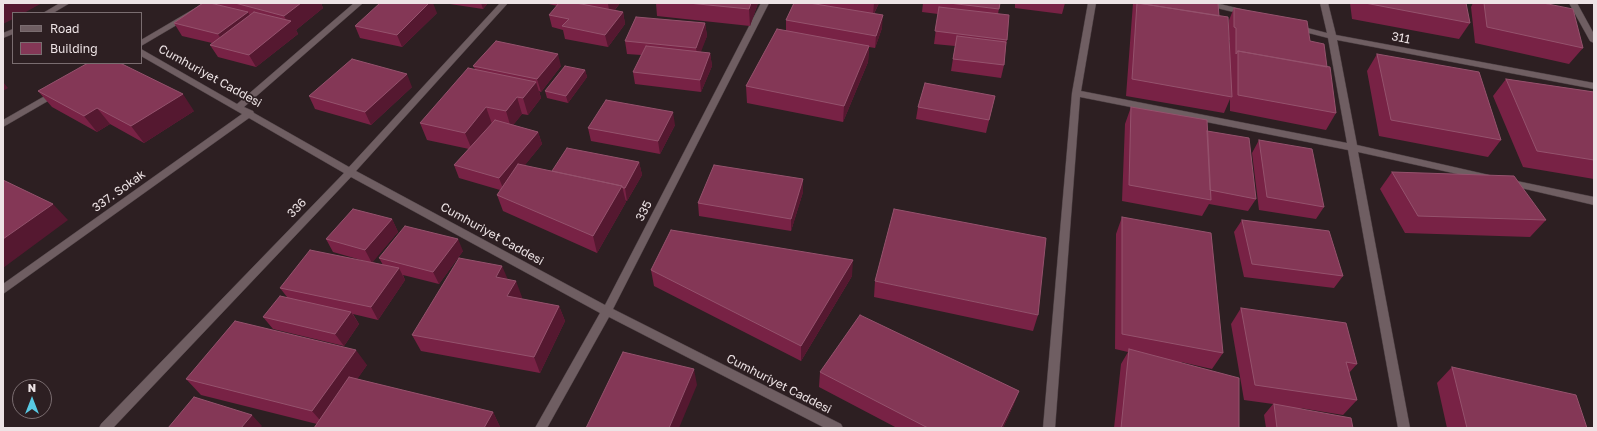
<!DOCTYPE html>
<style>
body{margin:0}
#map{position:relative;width:1597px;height:431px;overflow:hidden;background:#2d1f22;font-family:"Golos Text",sans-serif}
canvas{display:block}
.frame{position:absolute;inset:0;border:4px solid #ede3e5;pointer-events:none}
.legend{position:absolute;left:12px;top:12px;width:130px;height:52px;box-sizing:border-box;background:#2d1f22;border:1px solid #7a6d70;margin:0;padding:5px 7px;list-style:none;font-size:12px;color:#ede3e5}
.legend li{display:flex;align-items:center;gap:8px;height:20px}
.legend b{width:20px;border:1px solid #7a6d70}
.north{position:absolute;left:12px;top:379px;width:40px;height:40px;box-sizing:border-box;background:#2d1f22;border:1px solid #7a6d70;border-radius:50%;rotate:0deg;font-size:11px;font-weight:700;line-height:16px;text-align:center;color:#ede3e5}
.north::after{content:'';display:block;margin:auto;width:14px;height:18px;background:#58c9e3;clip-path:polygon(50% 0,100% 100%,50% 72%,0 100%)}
</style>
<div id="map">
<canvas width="1597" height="431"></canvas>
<div class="frame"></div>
<ul class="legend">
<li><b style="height:5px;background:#6f5e62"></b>Road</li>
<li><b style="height:11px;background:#843756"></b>Building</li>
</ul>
<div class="north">N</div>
</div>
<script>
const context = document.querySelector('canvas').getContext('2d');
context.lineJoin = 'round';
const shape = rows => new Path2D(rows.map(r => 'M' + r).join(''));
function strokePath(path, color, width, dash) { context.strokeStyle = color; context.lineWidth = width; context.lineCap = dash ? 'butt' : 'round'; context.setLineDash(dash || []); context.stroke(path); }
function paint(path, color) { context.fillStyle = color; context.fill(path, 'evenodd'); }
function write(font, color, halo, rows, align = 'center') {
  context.font = font + ' "Golos Text",sans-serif'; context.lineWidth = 3.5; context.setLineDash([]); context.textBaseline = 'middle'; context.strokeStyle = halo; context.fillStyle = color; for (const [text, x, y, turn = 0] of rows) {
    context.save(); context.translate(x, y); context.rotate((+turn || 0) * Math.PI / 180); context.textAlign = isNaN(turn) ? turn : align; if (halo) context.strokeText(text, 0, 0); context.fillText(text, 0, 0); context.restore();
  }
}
const street = shape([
 [60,3,70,3,53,13,43,13,60,3],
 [204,3,214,3,141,46,141,40,204,3],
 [354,3,363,3,244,107,253,111,254,113,349,167,500,3,508,3,356,171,605,305,761,3,769,3,613,309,841,424,843,428,825,428,609,317,547,428,535,428,600,313,351,177,113,428,99,428,101,424,344,173,249,118,3,294,3,284,242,114,141,56,141,49,237,104,354,3],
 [1088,3,1096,3,1081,91,1347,143,1328,38,1293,29,1292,27,1296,25,1327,33,1320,3,1328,3,1336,35,1594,83,1594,89,1337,40,1357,145,1489,175,1494,178,1489,181,1358,152,1410,428,1398,428,1348,150,1080,97,1055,428,1043,428,1072,93,1088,3],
 [1203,3,1216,3,1249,11,1250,13,1246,15,1204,5,1203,3],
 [1569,3,1577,3,1594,34,1594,43,1590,41,1569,3],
 [13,29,13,34,3,38,3,33,13,29],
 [57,89,61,92,60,94,3,127,3,120,57,89],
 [1507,179,1594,197,1594,205,1504,184,1502,182,1504,180,1507,179]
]);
strokePath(street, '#493d40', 1);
paint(street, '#6f5e62');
paint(shape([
 [214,3,321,3,323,8,296,30,298,34,256,67,218,57,210,45,212,43,182,36,174,23,215,4],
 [443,3,488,3,483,9],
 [545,3,620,3,615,10,623,12,625,24,608,47,565,39,563,30,552,27,549,15,557,6],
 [656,3,758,3,750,26,657,16],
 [794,3,879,3,874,14,882,28,875,48,869,47,868,62,843,122,747,103,746,86,786,31,786,20],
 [923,3,1000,3,998,14,1007,40,1006,45,1004,65,1001,78,951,71,955,46,934,44,938,14,922,12],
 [1015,3,1065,3,1062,14,1015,8],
 [1133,3,1218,3,1219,16,1229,38,1229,20,1234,8,1310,41,1327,67,1336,113,1326,130,1230,111,1230,99,1224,113,1126,96],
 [1229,40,1230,40,1230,73],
 [1350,3,1466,3,1470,23,1459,39,1352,19],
 [1473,3,1543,3,1583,48,1569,64,1475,43,1471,7],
 [437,13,402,47,360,38,355,26],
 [705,23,707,36,700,52,710,53,712,66,701,92,635,84,633,72,641,55,627,54,625,41],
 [1377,54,1501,140,1488,157,1379,136,1367,71],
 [473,66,561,66,541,92,539,91,541,98,528,115,522,114,513,125,538,132,542,144,524,166,552,171,639,162,642,175,627,201,625,200,626,202,597,253,503,211,497,195,500,190,459,178,454,165,469,149,427,140,420,123,475,69],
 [585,70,587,77,568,103,547,98,545,91],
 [1506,79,1594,92,1594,179,1523,167,1493,96],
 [412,87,371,125,315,109,309,96],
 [38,91,194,111,144,143,110,124,97,132,52,107],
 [995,96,986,133,916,119,918,107],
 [1131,107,1207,131,1256,199,1248,211,1209,204,1202,216,1122,201,1125,124],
 [675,125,660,154,591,141,588,128],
 [1259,140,1324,207,1316,219,1259,210,1252,153],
 [1392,172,1546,220,1530,237,1405,233,1380,189],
 [803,179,803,192,791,231,699,216,698,203],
 [1122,217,1223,353,1212,369,1181,362,1239,428,1114,428,1121,364,1128,352,1115,349,1116,234],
 [392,219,398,232,372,262,383,265,379,258,463,251,439,284,403,275,405,280,378,320,353,314,359,324,344,346,273,329,263,317,287,297,280,288,368,262,333,252,326,239],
 [1242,220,1343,276,1334,288,1244,277,1234,232],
 [651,270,852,276,801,361,654,286],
 [875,281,1038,315,1033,331,874,297],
 [522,297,521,299,559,306,565,321,540,373,421,351,412,335],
 [1241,308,1357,364,1349,373,1357,400,1343,415,1300,408,1353,428,1266,428,1264,415,1273,404,1244,400,1231,324],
 [367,365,357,379,493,412,500,427,317,424,201,395,186,379],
 [1452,367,1587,428,1447,428,1437,383],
 [820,372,1019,391,1013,406,1003,428,897,428,819,387]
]), '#782245');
paint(shape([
 [3,3,42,3,24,13,13,13,13,19,3,24],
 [301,3,321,3,323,8,296,30,298,34,256,67,249,55,288,23,284,16],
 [429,3,433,3,437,13,402,47,397,35],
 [481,3,488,3,483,9],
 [608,3,620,3,610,16,608,4],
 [751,3,758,3,750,26,749,9],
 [874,3,879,3,873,15],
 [248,12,255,25,226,47,218,34],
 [623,12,625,24,608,47,605,35],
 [883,15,882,28,875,48,876,36],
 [705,23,707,36,698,60,696,48],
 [869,46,868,62,843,122,844,106],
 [710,53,712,66,701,92,700,80],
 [558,54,561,66,541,92,537,79],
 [585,70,587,77,568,103,566,96],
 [407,74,412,87,371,125,365,112],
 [3,82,8,88,3,91],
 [536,82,541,98,528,115,523,98],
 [183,94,194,111,144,143,131,126],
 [517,97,522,114,511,128,506,111],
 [486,107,492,124,472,150,465,133],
 [97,108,110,124,97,132,84,116],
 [673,112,675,125,660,154,658,141],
 [538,132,542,144,504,191,499,178],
 [639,162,642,175,627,201,625,188],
 [803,179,803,192,791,231,791,219],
 [622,186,626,202,597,253,593,236],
 [53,204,68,220,3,268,3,239],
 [392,219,398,232,372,263,365,250],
 [458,239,463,251,439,284,433,272],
 [853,260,852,276,801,361,801,346],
 [502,266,509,282,496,277],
 [399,268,405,280,378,320,371,307],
 [516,281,522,297,514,312,507,296],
 [559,306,565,321,540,373,534,357],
 [351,312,359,324,344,346,335,334],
 [356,350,367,365,325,426,312,411],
 [694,369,697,385,679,428,669,428],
 [1019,391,1013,406,1003,428,1001,428],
 [493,412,500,427,500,428,484,428],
 [252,415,262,426,260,428,241,428]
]), '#551830');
const building = shape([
 [203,3,210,3,248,12,218,34,174,23,203,3],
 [235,3,301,3,284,16,235,3],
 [380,3,429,3,397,35,355,26,380,3],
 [559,3,576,3,623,12,605,35,562,26,569,19,549,15,559,3],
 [688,3,751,3,749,9,688,3],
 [794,3,809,3,883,15,876,36,786,20,794,3],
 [949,3,1000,3,999,9,949,3],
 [1137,3,1228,17,1232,97,1132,79,1137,3],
 [1138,3,1218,3,1219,16,1138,3],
 [1365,3,1466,3,1470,23,1365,3],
 [1484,3,1543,3,1573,9,1583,48,1487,27,1484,3],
 [939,7,1009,15,1007,40,935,31,939,7],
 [1234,8,1307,21,1310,41,1324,44,1327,67,1238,51,1236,54,1236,28,1234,27,1234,8],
 [254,12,291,21,249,55,210,45,254,12],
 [636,17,705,23,696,48,625,41,636,17],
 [777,29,869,46,844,106,746,86,777,29],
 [957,36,1006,42,1004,65,953,59,957,36],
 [496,41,558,54,537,79,473,66,496,41],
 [646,46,710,53,700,80,633,72,646,46],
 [1238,51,1330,67,1336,113,1238,95,1238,51],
 [1377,54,1479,72,1501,140,1391,120,1377,54],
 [352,59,407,74,365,112,309,96,352,59],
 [88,63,120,63,183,94,131,126,97,108,84,116,38,91,88,63],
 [565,66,585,70,566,96,545,91,565,66],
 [468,68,536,82,523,98,517,97,506,111,486,107,465,133,420,123,468,68],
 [1506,79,1594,92,1594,160,1537,151,1506,79],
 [925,83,995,96,989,120,918,107,925,83],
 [606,100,673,112,658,141,588,128,606,100],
 [1131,107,1207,120,1211,200,1129,185,1131,107],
 [495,120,538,132,499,178,454,165,495,120],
 [1207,131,1249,138,1256,199,1210,190,1207,131],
 [1259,140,1312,149,1324,207,1267,197,1259,140],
 [567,148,639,162,625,188,623,188,622,186,552,171,567,148],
 [518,164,622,186,593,236,497,195,518,164],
 [714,165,803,179,791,219,698,203,714,165],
 [1392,172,1514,176,1546,220,1418,216,1392,172],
 [3,180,53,204,3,239,3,180],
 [353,209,392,219,365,250,326,239,353,209],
 [894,209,1046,238,1038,315,875,281,894,209],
 [1122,217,1211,233,1223,353,1122,334,1122,217],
 [1242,220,1329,231,1343,276,1252,264,1242,220],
 [405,226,458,239,433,272,379,258,405,226],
 [671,230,853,260,801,346,651,270,671,230],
 [310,250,399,268,371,307,280,288,310,250],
 [459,258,502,266,496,277,516,281,507,296,559,306,534,357,412,335,459,258],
 [280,296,351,312,335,334,263,317,280,296],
 [1241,308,1346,323,1357,364,1346,362,1357,400,1255,385,1241,308],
 [860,315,1019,391,1001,428,928,428,820,372,860,315],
 [235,321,356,350,312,411,186,379,235,321],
 [1129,349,1239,378,1239,428,1121,428,1129,349],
 [623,352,694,369,669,428,586,428,623,352],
 [1452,367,1576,395,1587,428,1467,428,1452,367],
 [349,377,493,412,484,428,314,428,349,377],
 [194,397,252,415,241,428,168,428,194,397],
 [1274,404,1351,418,1353,428,1277,428,1274,404]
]);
paint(building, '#843756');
strokePath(building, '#95526d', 1);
write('12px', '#ede3e5', '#2d1f22', [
 ["311",1401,38,11],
 ["Cumhuriyet Caddesi",210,76,29],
 ["337. Sokak",119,191,-36],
 ["336",297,208,-46],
 ["335",644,211,-63],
 ["Cumhuriyet Caddesi",492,234,29],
 ["Cumhuriyet Caddesi",779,384,27]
]);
</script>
